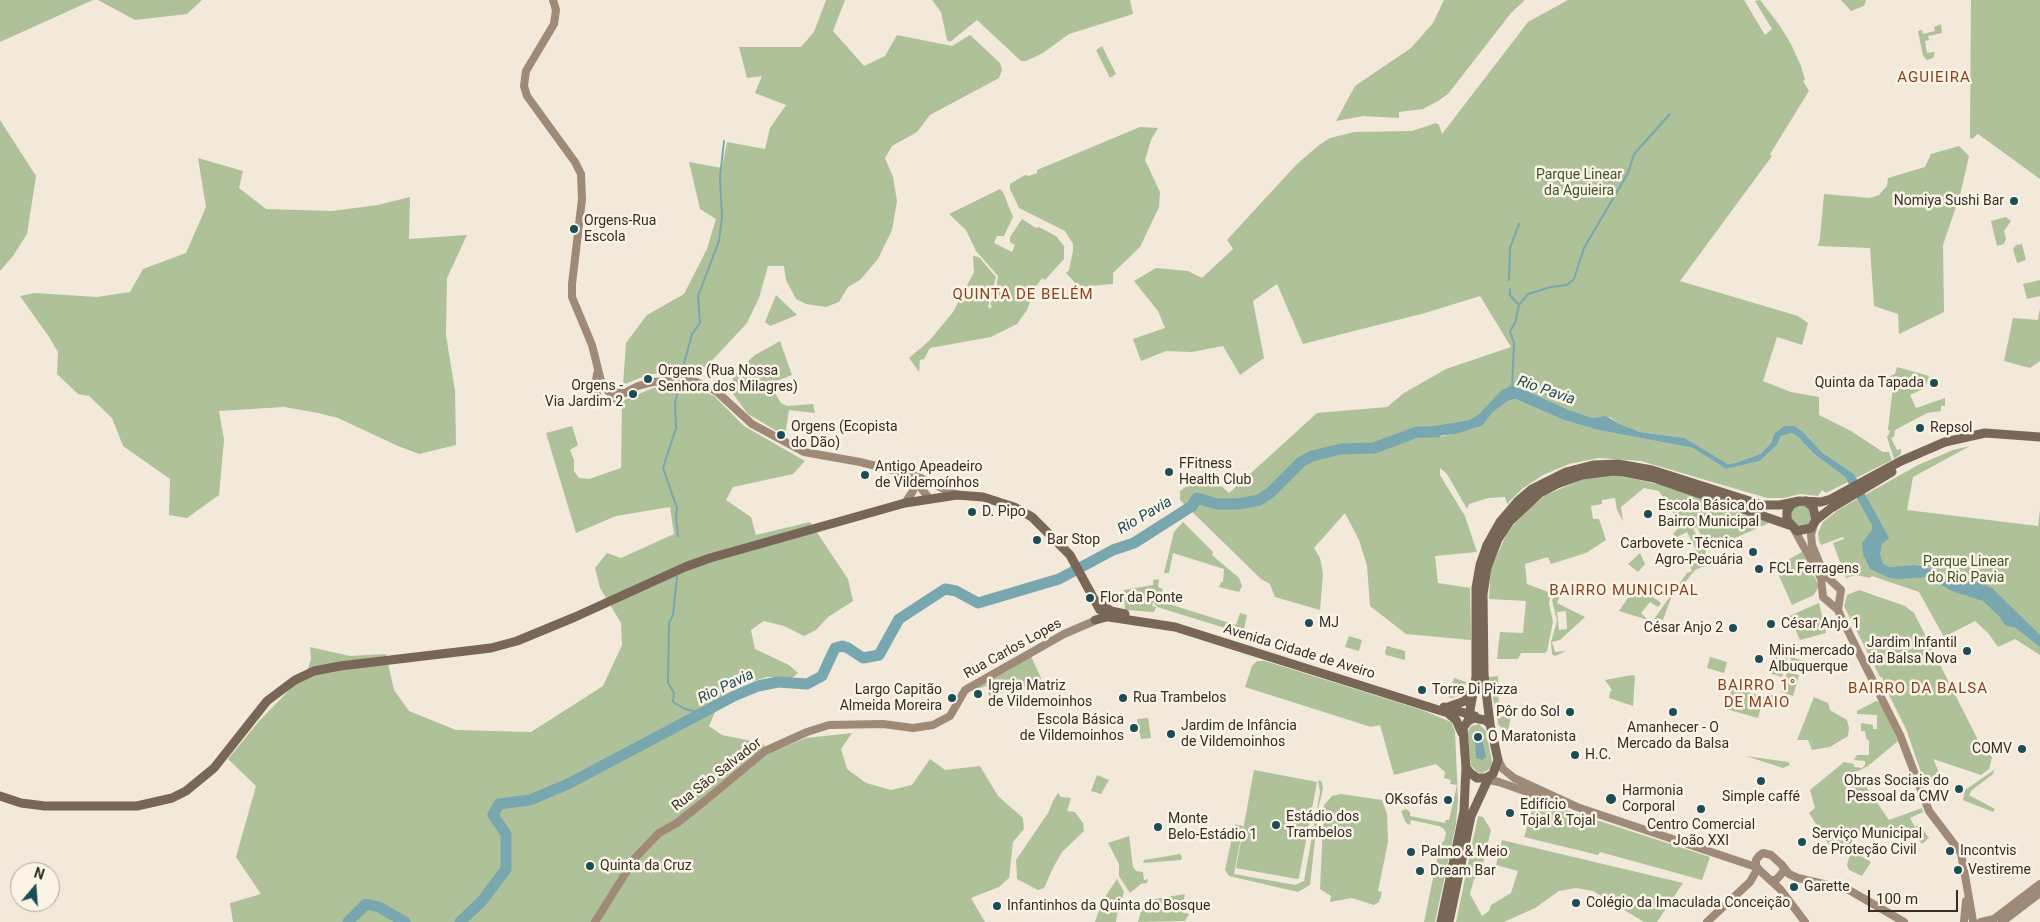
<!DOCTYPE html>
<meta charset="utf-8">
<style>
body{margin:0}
#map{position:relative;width:2040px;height:922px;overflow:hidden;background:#f2e9da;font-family:Roboto,sans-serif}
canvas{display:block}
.north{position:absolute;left:10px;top:862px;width:50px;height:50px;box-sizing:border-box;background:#faf3e6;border:1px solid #aca49a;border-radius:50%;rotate:18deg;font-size:14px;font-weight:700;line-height:20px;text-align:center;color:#362d27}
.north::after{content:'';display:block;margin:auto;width:18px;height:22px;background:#1b4d58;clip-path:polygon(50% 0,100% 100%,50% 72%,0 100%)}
.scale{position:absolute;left:1868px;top:890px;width:90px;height:22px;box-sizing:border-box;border:2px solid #362d27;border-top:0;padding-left:6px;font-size:15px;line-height:18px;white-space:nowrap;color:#362d27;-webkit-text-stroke:4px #faf3e6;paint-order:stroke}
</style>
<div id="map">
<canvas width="2040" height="922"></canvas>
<div class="north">N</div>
<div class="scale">100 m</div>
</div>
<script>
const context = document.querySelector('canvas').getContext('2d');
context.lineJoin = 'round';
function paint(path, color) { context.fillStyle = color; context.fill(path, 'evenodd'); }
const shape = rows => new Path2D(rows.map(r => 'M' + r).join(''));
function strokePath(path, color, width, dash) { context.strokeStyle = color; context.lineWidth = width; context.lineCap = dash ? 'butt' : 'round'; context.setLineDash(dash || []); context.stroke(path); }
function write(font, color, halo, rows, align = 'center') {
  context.font = font + ' Roboto,sans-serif'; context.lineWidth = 5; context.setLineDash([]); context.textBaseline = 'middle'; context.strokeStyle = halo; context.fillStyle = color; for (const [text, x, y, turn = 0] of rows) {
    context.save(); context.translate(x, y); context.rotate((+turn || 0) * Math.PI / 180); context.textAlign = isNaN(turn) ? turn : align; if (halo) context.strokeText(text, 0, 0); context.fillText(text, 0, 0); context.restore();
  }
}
paint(shape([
 [0,0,93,0,0,42],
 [98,0,202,0,187,14,135,20],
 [826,0,845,0,833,31,864,66,885,56,897,35,952,46,970,35,1000,63,1002,70,999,78,930,115,917,132,892,146,885,158,893,177,897,201,892,230,878,259,860,280,848,287,839,302,826,307,806,304,796,299,786,280,784,266,768,266,759,298,747,323,706,367,647,375,623,385,626,343,647,315,684,294,707,249,716,219,700,209,689,162,722,168,727,142,765,149,770,128,786,105,755,93,762,76,747,78,739,47,801,47,814,32],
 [932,0,1130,0,1133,14,1069,34,1043,53,1026,61,1021,61,977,20,950,42,947,40,941,12],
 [1444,0,1525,0,1511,13,1448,94,1438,101,1423,109,1399,112,1399,118,1363,116,1336,121,1355,86,1411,48,1433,23],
 [1568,0,1744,0,1765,35,1772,29,1755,1,1760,0,1780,26,1791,44,1801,66,1805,80,1803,81,1809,91,1770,154,1772,156,1680,281,1798,316,1808,323,1802,345,1777,337,1763,381,1791,392,1819,397,1819,415,1851,431,1883,452,1889,452,1892,460,1856,478,1854,474,1823,453,1802,431,1774,434,1771,443,1760,454,1735,463,1728,464,1685,438,1640,432,1618,423,1610,417,1593,418,1569,410,1523,389,1506,387,1479,414,1469,420,1422,428,1439,437,1469,430,1482,426,1493,412,1508,401,1515,399,1564,420,1598,430,1693,448,1726,469,1760,461,1777,445,1781,436,1792,433,1798,437,1814,454,1845,477,1848,482,1826,493,1822,490,1818,496,1800,494,1784,498,1767,498,1641,461,1599,458,1569,464,1543,475,1522,489,1507,504,1505,497,1488,498,1469,504,1467,509,1447,474,1440,468,1440,475,1465,516,1477,552,1435,556,1438,583,1470,588,1471,640,1406,634,1370,606,1367,566,1359,540,1345,513,1314,548,1320,558,1323,574,1320,610,1275,597,1270,584,1261,579,1180,500,1180,491,1206,472,1229,493,1317,413,1387,407,1404,393,1446,369,1511,347,1480,296,1425,313,1303,344,1277,284,1253,301,1264,358,1240,375,1223,346,1192,352,1166,351,1141,361,1133,339,1165,328,1158,311,1134,281,1156,268,1188,271,1202,278,1233,249,1227,240,1296,165,1319,145,1330,138,1354,132,1412,131,1436,123,1439,125,1442,134,1528,22],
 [1841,0,1866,0,1864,6,1851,11],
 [1971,0,2040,0,2040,179,1978,134,1972,139,1970,138],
 [1941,24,1942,33,1928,36,1929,40,1925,41,1927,53,1935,52,1933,58,1927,60,1923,56,1918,31,1922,30,1923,34,1935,31,1934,27],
 [1102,46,1116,74,1110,78,1096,50],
 [0,120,36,176,27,234,13,256,0,271],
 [1140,127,1158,128,1151,140,1145,160,1160,192,1159,207,1140,247,1113,273,1113,284,1079,287,1066,273,1069,270,1073,251,1073,244,1065,231,1019,208,1010,189,1010,184,1025,175,1029,176,1037,173,1037,170],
 [1959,146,1969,156,1960,195,1943,245,1944,312,1899,334,1898,314,1874,306,1870,248,1818,246,1820,238,1824,194,1870,198,1879,195,1887,186,1888,178,1925,167,1931,154],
 [198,158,243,171,239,188,266,209,332,211,378,205,410,197,409,239,467,235,447,278,446,335,455,391,456,445,419,454,398,446,338,418,318,413,284,407,219,411,224,440,219,495,187,518,169,515,170,479,123,446,112,418,89,396,78,394,57,374,58,352,49,337,20,296,34,293,97,297,130,292,143,269,186,253,206,207],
 [1000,189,1003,192,1013,217,1004,236,997,236,994,243,1012,252,1015,245,1010,242,1010,237,1022,219,1036,228,1039,227,1056,236,1064,246,1064,259,1045,280,1042,278,1035,288,1027,310,1017,324,991,337,930,348,924,359,920,360,919,372,909,358,930,340,953,312,974,272,973,256,979,257,996,277,988,307,990,309,992,306,990,304,995,296,998,276,976,251,966,230,949,214],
 [2006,217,2011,221,2004,231,2006,239,2004,244,1997,246,1991,221],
 [2022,244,2026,260,2017,263,2013,249,2016,245],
 [2040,280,2040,296,2027,299,2023,284],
 [776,295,797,315,770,326,765,322],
 [2040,308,2040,361,2030,368,2004,361,2013,318,2038,320],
 [780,341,792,375,779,380,775,387,776,395,781,403,787,406,813,404,815,413,789,410,785,436,748,414,730,390,731,382,739,369,755,355],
 [1897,367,1929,376,1925,388,1910,395,1916,408,1945,398,1945,406,1941,406,1941,411,1927,413,1895,430,1894,437,1891,438,1897,450,1901,449,1901,454,1894,459,1887,437,1890,431,1888,430,1893,386,1888,377,1895,374],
 [677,385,697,388,714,396,744,426,805,461,793,474,733,487,726,500,751,517,756,535,810,522,848,579,853,601,828,617,816,630,804,636,784,626,764,621,751,630,755,649,789,665,798,673,792,678,768,677,725,689,709,726,722,735,762,743,771,752,806,738,852,733,841,749,847,769,866,783,891,790,912,785,930,759,945,770,980,766,998,796,1023,818,1024,829,1013,842,1009,878,999,887,971,898,985,922,233,922,230,903,261,894,236,857,256,786,228,759,260,720,307,672,311,659,310,647,350,656,386,654,394,690,409,711,456,730,531,732,603,686,622,645,621,623,600,588,595,568,607,553,621,558,674,534,670,507,616,516,576,533,546,433,572,426,578,445,570,450,574,460,574,471,579,478,589,479,621,468,622,401,653,388],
 [1970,446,1913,477,1907,510,2038,526,2040,510,2040,655,2015,639,1998,647,1988,633,1975,621,1944,637,1919,592,1872,576,1870,578,1856,575,1846,578,1833,543,1844,539,1843,537,1821,545,1819,541,1818,533,1823,522,1838,510,1918,465,1953,450],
 [1612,474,1661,485,1769,523,1708,550,1697,527,1693,529,1706,551,1704,560,1709,562,1707,565,1695,570,1674,596,1672,595,1663,620,1654,619,1687,573,1692,571,1690,566,1701,560,1687,532,1675,538,1673,534,1681,525,1659,491,1644,488,1621,507,1623,521,1617,510,1615,498,1602,500,1602,504,1591,506,1593,519,1599,519,1606,540,1586,553,1551,564,1548,557,1525,564,1527,584,1551,593,1549,603,1553,622,1547,651,1545,653,1521,653,1518,659,1497,659,1500,632,1523,633,1526,601,1489,599,1491,569,1506,535,1521,515,1546,495,1588,477],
 '1790 515a11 11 0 1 1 22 0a11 11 0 1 1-22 0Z',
 [1183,522,1213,552,1212,555,1239,578,1242,586,1239,592,1219,587,1221,582,1223,582,1224,569,1173,553,1169,573,1164,573,1174,532],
 [1802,552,1819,586,1814,595,1792,605,1775,567],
 [1640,553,1645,564,1638,572,1628,564],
 [1159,579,1158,587,1163,589,1159,601,1236,625,1240,613,1247,615,1244,629,1238,632,1157,607,1153,602,1152,606,1156,607,1154,612,1125,610,1124,590,1153,585,1153,580],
 [1634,589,1646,598,1649,594,1661,603,1658,607,1650,602,1641,613,1648,620,1619,611],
 [1859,590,1905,606,1914,613,1982,748,1992,757,1989,769,1981,775,1933,759,1943,781,1940,784,1923,778,1906,729,1882,681,1883,680,1882,677,1880,677,1844,606,1847,595],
 [1562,592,1557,603,1585,617,1560,640,1552,642,1555,652,1566,651,1555,656,1552,654,1551,642,1557,621,1552,600,1557,593],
 [1566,611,1567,629,1559,630,1557,612],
 [1819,603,1826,633,1800,640,1789,616],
 [1349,636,1362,640,1359,651,1345,647],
 [1387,646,1405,651,1405,660,1386,655,1385,652],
 [1776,652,1788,656,1782,677,1769,673],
 [1031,656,1041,678,1040,683,989,696,986,686,975,690,976,687],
 [1710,657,1727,662,1724,673,1707,668],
 [1791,657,1804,661,1800,673,1788,669],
 [1257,661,1265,661,1422,710,1451,722,1455,731,1458,800,1456,824,1435,922,1424,922,1439,849,1438,845,1444,841,1446,833,1444,829,1439,826,1411,820,1410,825,1406,823,1401,811,1406,809,1410,812,1410,816,1445,823,1446,820,1449,820,1457,785,1450,784,1451,780,1444,778,1445,772,1436,764,1394,775,1380,725,1371,727,1245,687,1252,666],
 [1787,672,1799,675,1793,696,1781,692],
 [1632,675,1635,676,1633,706,1609,698,1610,692,1612,690,1605,680],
 [1498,676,1499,714,1496,714,1489,677],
 [1454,678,1466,682,1460,695,1452,698,1448,697],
 [1732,687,1764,697,1758,718,1726,709],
 [1769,694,1789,700,1787,707,1766,701],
 [1814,697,1828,703,1830,710,1847,720,1849,728,1848,736,1830,747,1812,750,1808,740,1797,740],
 [1876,701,1880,702,1898,741,1868,766,1856,772,1889,820,1922,808,1923,812,1910,818,1915,827,1919,824,1929,838,1922,844,1910,828,1898,835,1881,835,1878,838,1869,826,1861,833,1857,831,1849,849,1842,845,1829,845,1809,813,1815,808,1810,790,1844,762,1854,764,1854,767,1862,768,1865,765,1865,761,1854,760,1857,755,1869,755,1869,741,1866,738,1865,731,1861,731,1861,723,1873,725,1873,729,1877,729,1877,715,1857,714,1857,711],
 [1497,716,1511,717,1507,735,1498,724],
 [1148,718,1151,738,1141,739,1137,719],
 [1479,724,1486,731,1492,762,1491,768,1483,773,1477,772,1471,765,1467,733,1471,726],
 [1746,756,1788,762,1790,765,1783,768],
 [1254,770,1317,782,1299,878,1297,879,1236,868],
 [1994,770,1993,774,1972,790,1969,795,1995,809,1993,812,1963,800,1965,790],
 [1097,775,1109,780,1101,794,1091,791],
 [1318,780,1322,782,1323,789,1319,805,1310,885,1298,892,1229,876,1225,870,1235,824,1243,826,1234,874,1295,885,1304,881,1320,792],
 [1058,793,1061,797,1071,798,1067,811,1075,812,1083,823,1084,831,1062,852,1054,866,1044,888,1038,890,1017,879,1016,860,1048,813,1053,801],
 [1341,794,1382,800,1387,814,1388,842,1378,891,1382,892,1379,902,1374,905,1352,898,1330,902,1331,896,1320,889,1324,805,1332,796],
 [1535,800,1710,857,1702,880,1600,852,1598,855,1524,837],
 [1478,816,1483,817,1491,830,1480,876,1474,879,1470,894,1482,916,1489,911,1491,905,1511,893,1518,871,1496,865,1502,840,1683,883,1657,922,1644,922,1593,891,1576,888,1559,891,1535,908,1504,922,1456,922],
 [1129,836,1133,867,1136,871,1143,872,1144,880,1148,879,1147,883,1141,884,1130,893,1119,876,1119,864,1108,843],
 [1851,850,1871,862,1862,876,1849,870,1847,865],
 [1180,854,1182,857,1181,860,1143,863,1144,860],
 [1117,879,1124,892,1121,902,1125,904,1123,910,1118,909,1116,922,1095,922,1103,900],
 [1185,894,1181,912,1189,914,1185,921,1138,922,1142,907,1149,900]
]), '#afc199');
paint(shape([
 [1509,386,1523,389,1569,410,1593,418,1606,416,1618,423,1640,432,1685,438,1728,464,1735,463,1760,454,1771,443,1774,434,1784,426,1794,426,1802,431,1823,453,1854,474,1889,538,1882,544,1880,554,1883,564,1889,567,1915,565,1926,567,1955,580,1982,583,1992,588,2040,635,2040,647,2016,628,2005,625,1999,616,1983,601,1952,591,1927,577,1900,579,1890,578,1870,569,1863,554,1862,543,1872,530,1872,525,1845,477,1814,454,1798,437,1792,433,1781,436,1777,445,1760,461,1726,469,1693,448,1598,430,1564,420,1515,399,1508,401,1493,412,1482,426,1455,434,1426,437,1421,428,1469,420,1479,414,1502,390],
 [1478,734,1481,736,1486,757,1482,760,1476,758,1475,736]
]), '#78a7b0');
strokePath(shape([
 [1509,280,1510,248,1519,224],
 [1510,289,1510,295,1519,305],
 [681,375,692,334,700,323,698,296,719,241,722,217,720,177,724,141],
 [1512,388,1514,343,1510,331,1515,323,1519,305,1528,294,1551,287,1567,285,1574,279,1584,248,1628,173,1634,154,1670,114],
 [678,536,676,517,677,508,663,468,676,428,675,403,679,385],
 [677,576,673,615,669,623,668,683,674,693,673,702,685,709,702,713]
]), '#78a7b0', 2);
strokePath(shape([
 [348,922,366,904,379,907,405,922],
 [460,922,482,901,506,869,506,834,493,815,499,804,530,800,568,784,734,696,758,686,778,682,807,684,822,676,835,648,842,646,848,648,863,658,879,655,899,619,945,589,956,591,978,603,1059,579,1113,550,1134,543,1192,506,1197,498,1217,504,1238,504,1259,500,1270,493,1301,462,1312,456,1341,449,1374,448,1417,432,1437,432]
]), '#78a7b0', 11);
strokePath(shape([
 [553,0,556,10,554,24,526,71,524,86,527,96,575,162,581,174,582,199,572,284,572,297,592,345,602,385,609,392,625,393],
 [597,374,595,386,598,398,603,404],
 [603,404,638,386,653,382,684,380,696,382,716,391,752,424,804,452,860,462,916,476,957,495],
 [911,476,929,498],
 [905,503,913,491,914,478],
 [1814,524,1811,535,1812,545,1824,574,1841,590,1838,610,1841,617,1900,735,1929,811,1961,853,1973,921],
 [1794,529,1821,578,1823,597,1838,610],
 [1498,760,1503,769,1514,778,1577,807,1756,867,1780,889,1805,922],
 [1484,779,1499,782,1561,804],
 [1782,865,1789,874,1798,878,1849,890,1904,922],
 [1756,867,1756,860,1759,856,1763,853,1771,855,1782,865,1784,871,1776,880,1771,880],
 [595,922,635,858,659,833,677,823,706,800,765,751,807,732,829,725,883,724,913,728,933,725,950,716,965,690,1064,634,1099,619],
 [1707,922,1750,882,1758,868],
 [1964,922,1966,901],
 [1981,922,1994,919,2040,884],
 [2002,922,2040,893]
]), '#9e8a77', 8);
strokePath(shape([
 [1806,501,1813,507,1816,520,1811,528,1797,531,1787,520,1787,511,1792,504,1799,501,1821,502,1831,499,1901,461,1945,442,1985,433,2040,437],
 [1816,520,1830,509,1892,472],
 [1099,602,1111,611,1125,614],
 [1095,620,1111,616],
 [1444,707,1475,716],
 [1448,707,1465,701,1471,692],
 [1468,721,1476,677,1476,588,1480,565,1487,545,1500,522,1518,501,1532,489,1566,472,1593,465,1618,464,1652,470,1762,505,1780,505,1799,501],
 [1490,724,1485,720,1474,718,1468,721,1463,728,1466,767,1470,773,1477,778,1486,778,1493,774,1498,760,1490,724,1484,674,1483,594,1487,568,1498,539,1510,521,1540,493,1557,484,1582,475,1613,471,1624,472,1654,478,1789,525],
 [0,796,21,803,45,806,137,806,172,798,186,791,214,768,267,701,295,680,314,671,340,666,491,648,517,641,575,617,685,567,710,558,905,503,957,495,983,497,1014,507,1032,517,1070,555,1100,610,1109,617,1175,627,1448,713,1456,720,1462,733],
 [1441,922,1464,811,1466,767],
 [1449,922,1471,816,1489,777]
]), '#786657', 9);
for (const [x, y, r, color] of [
 [2014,201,5,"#1b4d58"],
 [574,229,5,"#1b4d58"],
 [648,379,5,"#1b4d58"],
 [1934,383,5,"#1b4d58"],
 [633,394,5,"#1b4d58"],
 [1920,428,5,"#1b4d58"],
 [781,435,5,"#1b4d58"],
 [1169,472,5,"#1b4d58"],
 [865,475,5,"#1b4d58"],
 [972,512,5,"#1b4d58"],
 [1648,514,5,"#1b4d58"],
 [1037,540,5,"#1b4d58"],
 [1753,552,5,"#1b4d58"],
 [1759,569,5,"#1b4d58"],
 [1090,598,5,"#1b4d58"],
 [1309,623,5,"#1b4d58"],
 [1771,624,5,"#1b4d58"],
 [1733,628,5,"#1b4d58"],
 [1967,651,5,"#1b4d58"],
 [1759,659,5,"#1b4d58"],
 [1422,690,5,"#1b4d58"],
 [978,694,5,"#1b4d58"],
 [952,698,5,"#1b4d58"],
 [1123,698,5,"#1b4d58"],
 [1570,712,5,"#1b4d58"],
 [1673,712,5,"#1b4d58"],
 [1134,728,5,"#1b4d58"],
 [1171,734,5,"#1b4d58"],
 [1478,737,5,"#1b4d58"],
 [2022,749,5,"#1b4d58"],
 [1575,755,5,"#1b4d58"],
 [1761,781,5,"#1b4d58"],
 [1959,789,5,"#1b4d58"],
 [1611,799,6,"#1b4d58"],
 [1448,800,5,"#1b4d58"],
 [1701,809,5,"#1b4d58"],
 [1510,813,5,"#1b4d58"],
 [1276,825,5,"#1b4d58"],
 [1158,827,5,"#1b4d58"],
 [1802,842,5,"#1b4d58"],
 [1950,851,5,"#1b4d58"],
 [1411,852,5,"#1b4d58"],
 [590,866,5,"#1b4d58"],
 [1958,870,5,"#1b4d58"],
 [1420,871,5,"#1b4d58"],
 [1794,887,5,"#1b4d58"],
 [1576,903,5,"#1b4d58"],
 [997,906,5,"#1b4d58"]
]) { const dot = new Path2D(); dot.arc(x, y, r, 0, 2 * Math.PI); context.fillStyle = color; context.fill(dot); strokePath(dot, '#faf3e6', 2); }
write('14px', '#40552a', '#faf3e6', [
 ["Parque Linear",1579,175],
 ["da Aguieira",1579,191],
 ["Parque Linear",1966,562],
 ["do Rio Pavia",1966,578]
]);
write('14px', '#362d27', '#faf3e6', [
 ["Nomiya Sushi Bar",2004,201,"right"],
 ["Orgens-Rua",584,221],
 ["Escola",584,237],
 ["Orgens (Rua Nossa",658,371],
 ["Senhora dos Milagres)",658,387],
 ["Quinta da Tapada",1924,383,"right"],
 ["Orgens -",623,386,"right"],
 ["Via Jardim 2",623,402,"right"],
 ["Orgens (Ecopista",791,427],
 ["do Dão)",791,443],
 ["Repsol",1930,428],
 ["FFitness",1179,464],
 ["Health Club",1179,480],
 ["Antigo Apeadeiro",875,467],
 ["de Vildemoínhos",875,483],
 ["Escola Básica do",1658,506],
 ["Bairro Municipal",1658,522],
 ["D. Pipo",982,512],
 ["Bar Stop",1047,540],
 ["Carbovete - Técnica",1743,544,"right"],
 ["Agro-Pecuária",1743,560,"right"],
 ["FCL Ferragens",1769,569],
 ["Flor da Ponte",1100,598],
 ["MJ",1319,623],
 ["César Anjo 1",1781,624],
 ["César Anjo 2",1723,628,"right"],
 ["Jardim Infantil",1957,643,"right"],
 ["da Balsa Nova",1957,659,"right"],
 ["Mini-mercado",1769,651],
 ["Albuquerque",1769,667],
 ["Igreja Matriz",988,686],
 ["de Vildemoinhos",988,702],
 ["Largo Capitão",942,690,"right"],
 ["Almeida Moreira",942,706,"right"],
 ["Torre Di Pizza",1432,690],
 ["Rua Trambelos",1133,698],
 ["Pôr do Sol",1560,712,"right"],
 ["Escola Básica",1124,720,"right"],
 ["de Vildemoinhos",1124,736,"right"],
 ["Jardim de Infância",1181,726],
 ["de Vildemoinhos",1181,742],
 ["Amanhecer - O",1673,728,"center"],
 ["Mercado da Balsa",1673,744,"center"],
 ["O Maratonista",1488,737],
 ["COMV",2012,749,"right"],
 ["H.C.",1585,755],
 ["Obras Sociais do",1949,781,"right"],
 ["Pessoal da CMV",1949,797,"right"],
 ["Harmonia",1622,791],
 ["Corporal",1622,807],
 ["Simple caffé",1761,797,"center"],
 ["OKsofás",1438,800,"right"],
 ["Edifício",1520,805],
 ["Tojal & Tojal",1520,821],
 ["Estádio dos",1286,817],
 ["Trambelos",1286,833],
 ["Monte",1168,819],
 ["Belo-Estádio 1",1168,835],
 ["Centro Comercial",1701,825,"center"],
 ["João XXI",1701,841,"center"],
 ["Serviço Municipal",1812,834],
 ["de Proteção Civil",1812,850],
 ["Incontvis",1960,851],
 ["Palmo & Meio",1421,852],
 ["Quinta da Cruz",600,866],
 ["Vestireme",1968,870],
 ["Dream Bar",1430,871],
 ["Garette",1804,887],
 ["Colégio da Imaculada Conceição",1586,903],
 ["Infantinhos da Quinta do Bosque",1007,906]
], 'left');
write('14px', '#362d27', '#faf3e6', [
 ["Rua Carlos Lopes",1013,649,-29],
 ["Avenida Cidade de Aveiro",1299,652,17],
 ["Rua São Salvador",717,775,-38]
]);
context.letterSpacing = '1px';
write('15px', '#87431e', '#faf3e6', [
 ["AGUIEIRA",1934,78],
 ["QUINTA DE BELÉM",1023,295],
 ["BAIRRO MUNICIPAL",1624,591],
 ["BAIRRO 1°",1757,686],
 ["DE MAIO",1757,703],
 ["BAIRRO DA BALSA",1918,689]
]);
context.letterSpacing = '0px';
write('italic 15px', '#1b4d58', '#faf3e6', [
 ["Rio Pavia",1546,391,19],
 ["Rio Pavia",1145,516,-30],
 ["Rio Pavia",726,687,-26]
]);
</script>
